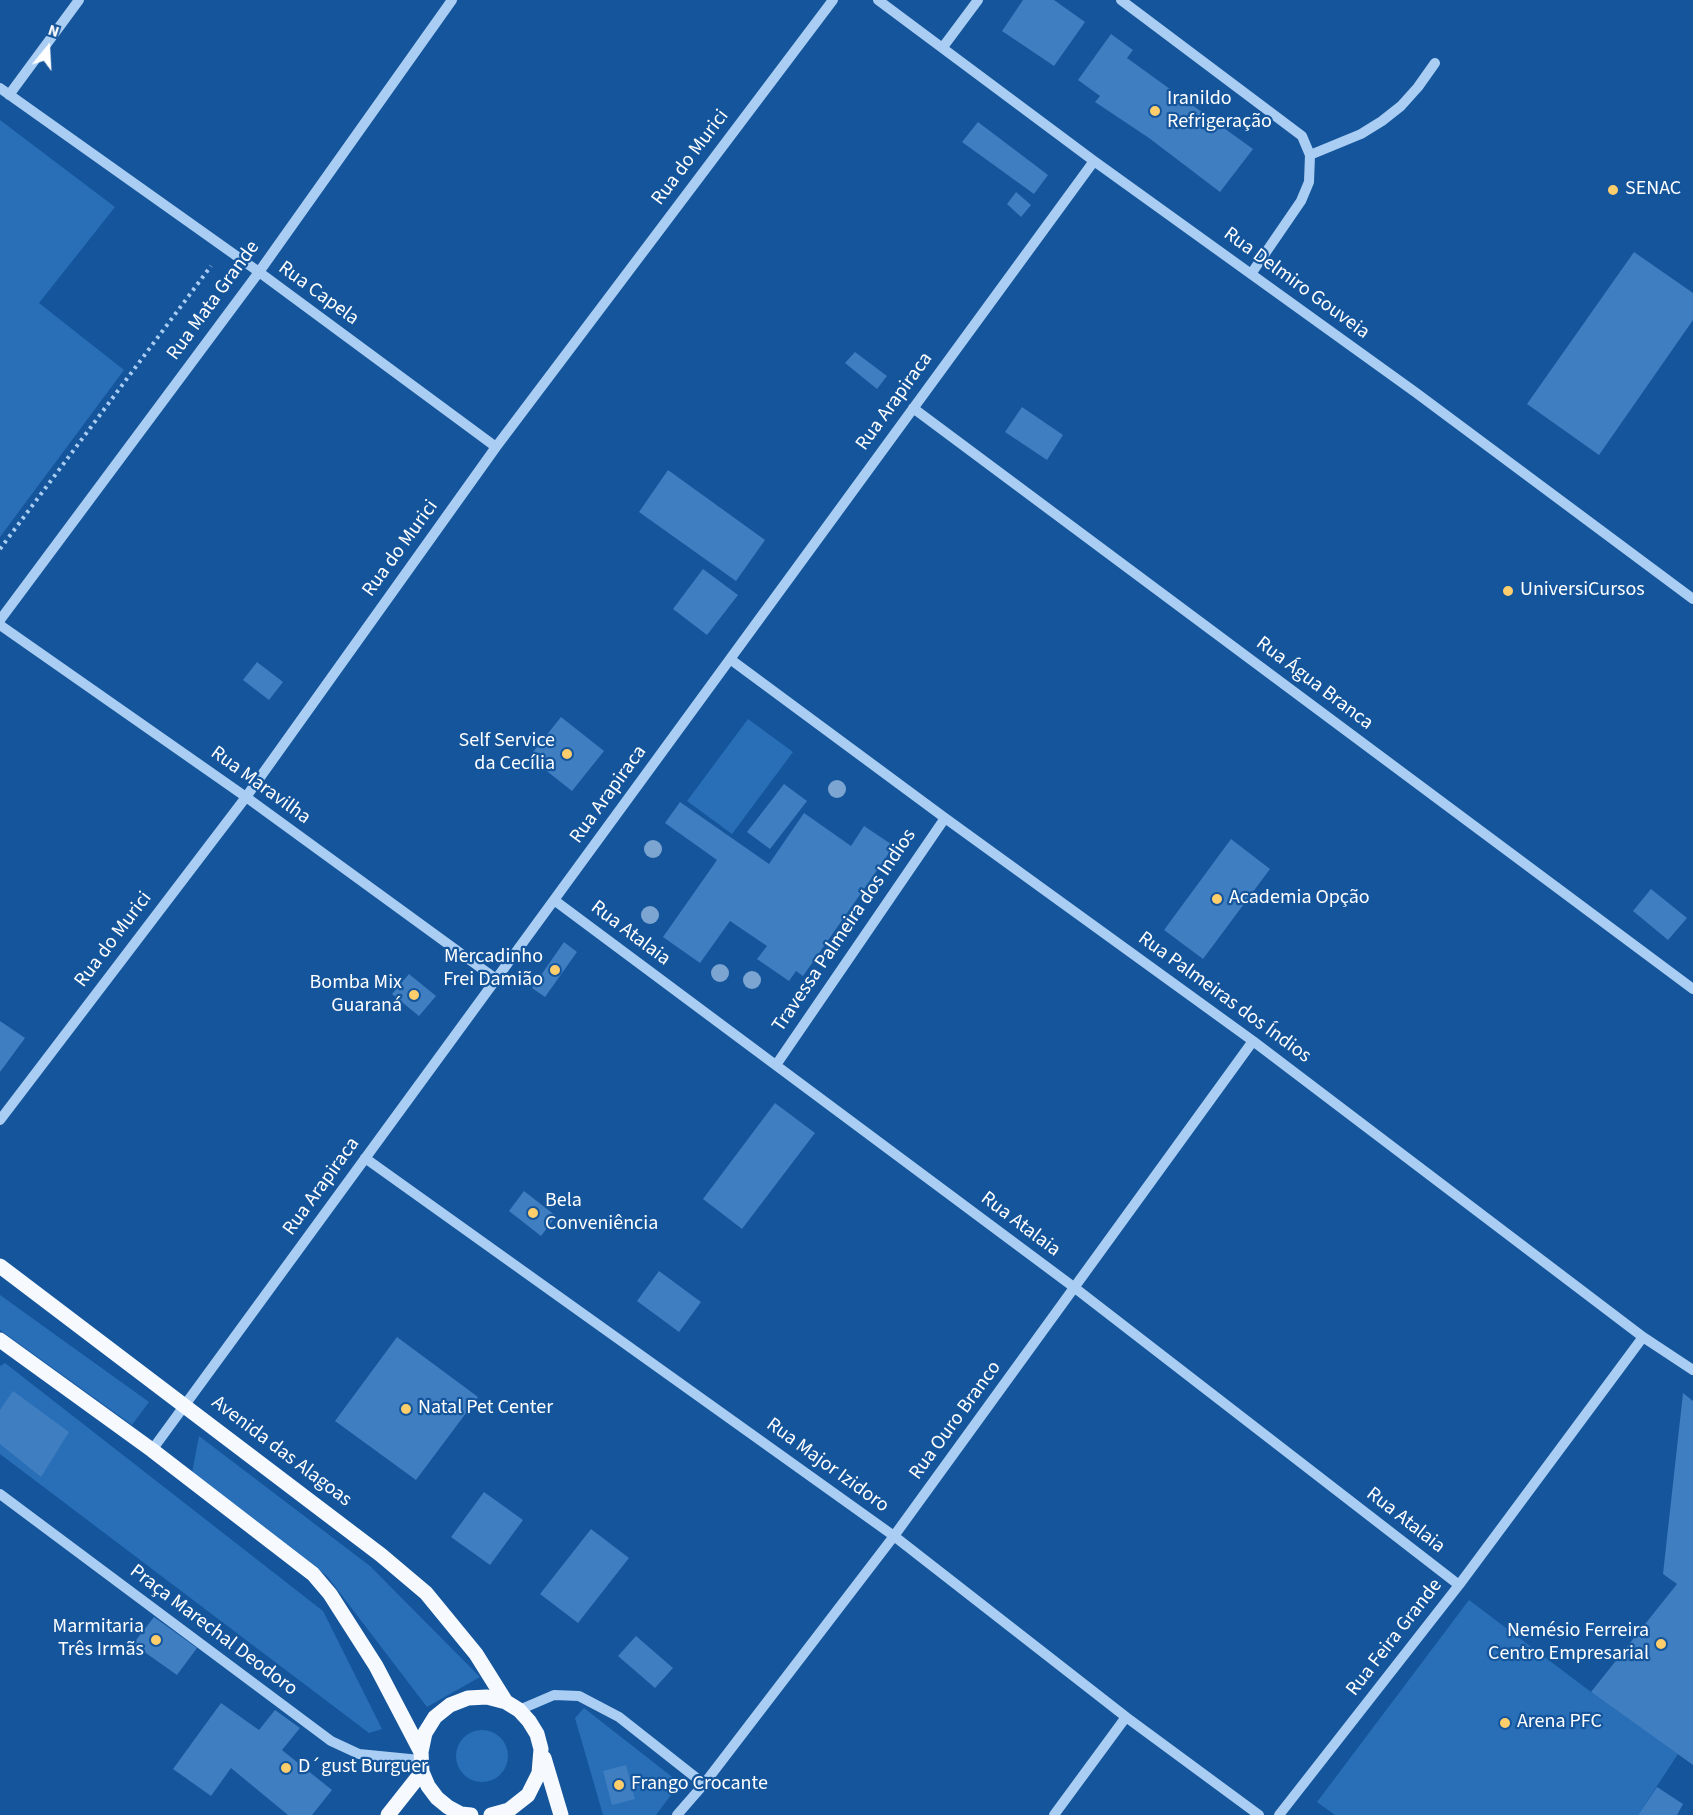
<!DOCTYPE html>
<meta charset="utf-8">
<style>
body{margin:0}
#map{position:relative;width:1693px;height:1815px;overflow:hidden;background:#15559b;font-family:"Source Sans 3",sans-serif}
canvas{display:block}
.north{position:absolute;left:18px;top:18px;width:60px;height:60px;-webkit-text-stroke:4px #15559b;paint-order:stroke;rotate:18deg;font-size:16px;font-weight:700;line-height:24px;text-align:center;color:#fff}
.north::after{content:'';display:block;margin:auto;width:21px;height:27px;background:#fff;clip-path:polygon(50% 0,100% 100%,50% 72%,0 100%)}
</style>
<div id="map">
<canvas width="1693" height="1815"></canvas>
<div class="north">N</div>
</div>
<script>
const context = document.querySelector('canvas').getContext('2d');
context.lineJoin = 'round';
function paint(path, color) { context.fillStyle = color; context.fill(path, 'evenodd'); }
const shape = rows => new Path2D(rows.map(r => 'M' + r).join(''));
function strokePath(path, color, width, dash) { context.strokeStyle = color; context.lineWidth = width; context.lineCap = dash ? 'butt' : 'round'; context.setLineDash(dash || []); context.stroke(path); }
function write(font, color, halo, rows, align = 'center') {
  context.font = font + ' "Source Sans 3",sans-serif'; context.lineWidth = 4.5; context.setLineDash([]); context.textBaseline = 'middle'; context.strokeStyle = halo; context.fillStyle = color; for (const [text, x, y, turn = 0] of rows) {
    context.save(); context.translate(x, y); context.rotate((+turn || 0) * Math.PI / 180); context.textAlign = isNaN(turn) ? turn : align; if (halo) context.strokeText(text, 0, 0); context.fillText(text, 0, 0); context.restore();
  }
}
paint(shape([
 [0,120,115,207,39,303,124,370,0,537],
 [748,719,793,752,732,834,687,801],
 [0,1295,149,1402,132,1425,0,1330],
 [5,1363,323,1611,382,1729,369,1733,0,1454,0,1366],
 [199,1436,370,1566,480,1677,427,1707,327,1576,192,1473],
 [1469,1600,1591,1692,1678,1754,1638,1815,1335,1815,1317,1802],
 [584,1708,680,1783,656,1815,603,1815,575,1718],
 '456 1756a26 26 0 1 1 52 0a26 26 0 1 1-52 0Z'
]), '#286fb8');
paint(shape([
 [1023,0,1054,0,1085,22,1054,66,1002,31],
 [1111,34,1133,50,1127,58,1253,149,1220,192,1149,138,1095,102,1100,96,1078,80],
 [978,122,1048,175,1034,194,962,142],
 [1016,192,1031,205,1021,217,1007,204],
 [1634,252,1693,293,1693,320,1599,455,1527,404],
 [855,352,887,376,877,389,845,363],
 [1022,407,1063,435,1047,460,1005,432],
 [668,470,765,540,736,581,639,512],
 [703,569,738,595,707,635,673,609],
 [257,662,283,682,269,700,243,680],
 [561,717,604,751,572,791,529,757],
 [784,784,807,801,770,849,747,832],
 [680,802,769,864,804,813,851,846,864,826,894,846,803,976,796,971,789,981,757,959,767,946,730,921,700,963,663,937,717,860,665,823],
 [1231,839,1270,869,1203,959,1164,930],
 [1651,889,1687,918,1668,940,1633,911],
 [564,942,577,952,545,997,532,988],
 [409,974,436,996,419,1016,392,994],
 [0,1021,25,1038,0,1072],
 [775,1103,815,1133,742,1229,703,1199],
 [524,1191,556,1216,541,1236,509,1211],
 [659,1271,701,1302,679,1332,637,1301],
 [397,1337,478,1397,416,1480,335,1421],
 [13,1391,69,1432,41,1477,0,1444,0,1410],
 [1683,1393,1693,1401,1693,1765,1591,1692,1677,1584,1663,1574],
 [484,1492,523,1520,490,1565,451,1537],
 [591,1529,629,1558,578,1623,540,1594],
 [154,1617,197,1648,177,1675,133,1644],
 [636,1636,673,1668,655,1688,618,1656],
 [221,1703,259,1730,275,1710,300,1728,282,1750,332,1790,312,1815,288,1815,231,1768,211,1796,173,1769],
 [626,1765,635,1799,612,1805,603,1771],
 [1657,1787,1683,1804,1677,1815,1638,1815]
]), '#3e7ec1');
strokePath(shape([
 [0,549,211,266]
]), '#aacef3', 4, [3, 4.5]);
strokePath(shape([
 [878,0,1094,161,1415,392,1693,599],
 [1121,0,1302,136,1310,155,1309,182,1301,201,1251,274],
 [943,47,978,0],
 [0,88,259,272,496,447],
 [9,95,79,0],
 [1310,155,1361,134,1382,121,1401,106,1418,87,1435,63],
 [913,408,1693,989],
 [0,620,259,272,452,0],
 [0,625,246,797,496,979],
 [730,659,945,818,1253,1041,1643,1337,1693,1370],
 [554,900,1075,1288,1459,1585],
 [776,1065,945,818],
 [0,1120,246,797,496,447,833,0],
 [365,1158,894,1536,1126,1717,1259,1815],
 [152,1450,1094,161],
 [0,1494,331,1741,359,1754,420,1760],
 [519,1710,554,1695,579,1696,619,1717,704,1784],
 [677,1815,704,1784,894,1536,1253,1041],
 [1054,1815,1126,1717],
 [1279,1815,1459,1585,1643,1337]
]), '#aacef3', 10);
strokePath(shape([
 [0,1266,381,1555,426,1593,476,1654,506,1702],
 [0,1340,152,1450,313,1574,330,1594,376,1666,421,1752],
 [544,1758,561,1815],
 [388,1815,422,1772],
 [471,1815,461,1814,448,1807,437,1798,428,1786,422,1772,421,1752,425,1733,435,1717,450,1705,468,1698,487,1697,506,1702,519,1710,529,1721,537,1734,541,1749,539,1773,528,1795,509,1810,491,1815]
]), '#f6faff', 15);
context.fillStyle = '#7da5d1';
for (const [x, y] of [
 [837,789],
 [653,849],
 [650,915],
 [720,973],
 [752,980]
]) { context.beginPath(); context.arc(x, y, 9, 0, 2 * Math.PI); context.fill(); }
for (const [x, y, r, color] of [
 [1155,111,6,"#ffce6c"],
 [1613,190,6,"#ffce6c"],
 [1508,591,6,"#ffce6c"],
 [567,754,6,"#ffce6c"],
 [1217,899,6,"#ffce6c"],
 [555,970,6,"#ffce6c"],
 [414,995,6,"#ffce6c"],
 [533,1213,6,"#ffce6c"],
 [406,1409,6,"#ffce6c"],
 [156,1640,6,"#ffce6c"],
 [1661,1644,6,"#ffce6c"],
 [1505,1723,6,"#ffce6c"],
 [286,1768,6,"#ffce6c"],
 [619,1785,6,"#ffce6c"]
]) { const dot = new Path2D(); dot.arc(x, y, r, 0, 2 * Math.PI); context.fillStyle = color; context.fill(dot); strokePath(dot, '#15559b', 2); }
write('20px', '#fff', '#15559b', [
 ["Iranildo",1167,100],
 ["Refrigeração",1167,123],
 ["SENAC",1625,190],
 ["UniversiCursos",1520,591],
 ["Self Service",555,742,"right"],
 ["da Cecília",555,765,"right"],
 ["Academia Opção",1229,899],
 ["Mercadinho",543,958,"right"],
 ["Frei Damião",543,981,"right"],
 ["Bomba Mix",402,984,"right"],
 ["Guaraná",402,1007,"right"],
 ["Bela",545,1202],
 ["Conveniência",545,1225],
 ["Natal Pet Center",418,1409],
 ["Marmitaria",144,1628,"right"],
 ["Três Irmãs",144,1651,"right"],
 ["Nemésio Ferreira",1649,1632,"right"],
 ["Centro Empresarial",1649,1655,"right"],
 ["Arena PFC",1517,1723],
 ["D´gust Burguer",298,1768],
 ["Frango Crocante",631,1785]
], 'left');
write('20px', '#fff', '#15559b', [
 ["Rua do Murici",691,158,-53],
 ["Rua Delmiro Gouveia",1296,284,36],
 ["Rua Capela",318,294,36],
 ["Rua Mata Grande",214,301,-54],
 ["Rua Arapiraca",895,402,-54],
 ["Rua do Murici",401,549,-54],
 ["Rua Água Branca",1314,684,37],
 ["Rua Maravilha",260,786,36],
 ["Rua Arapiraca",609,795,-54],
 ["Travessa Palmeira dos Indios",845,931,-56],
 ["Rua Atalaia",630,934,37],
 ["Rua do Murici",114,940,-53],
 ["Rua Palmeiras dos Índios",1224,998,36],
 ["Rua Arapiraca",322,1187,-54],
 ["Rua Atalaia",1020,1225,37],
 ["Rua Ouro Branco",956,1421,-54],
 ["Avenida das Alagoas",281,1452,37],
 ["Rua Major Izidoro",827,1466,36],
 ["Rua Atalaia",1405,1521,38],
 ["Praça Marechal Deodoro",213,1631,37],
 ["Rua Feira Grande",1395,1638,-52]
]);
</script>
